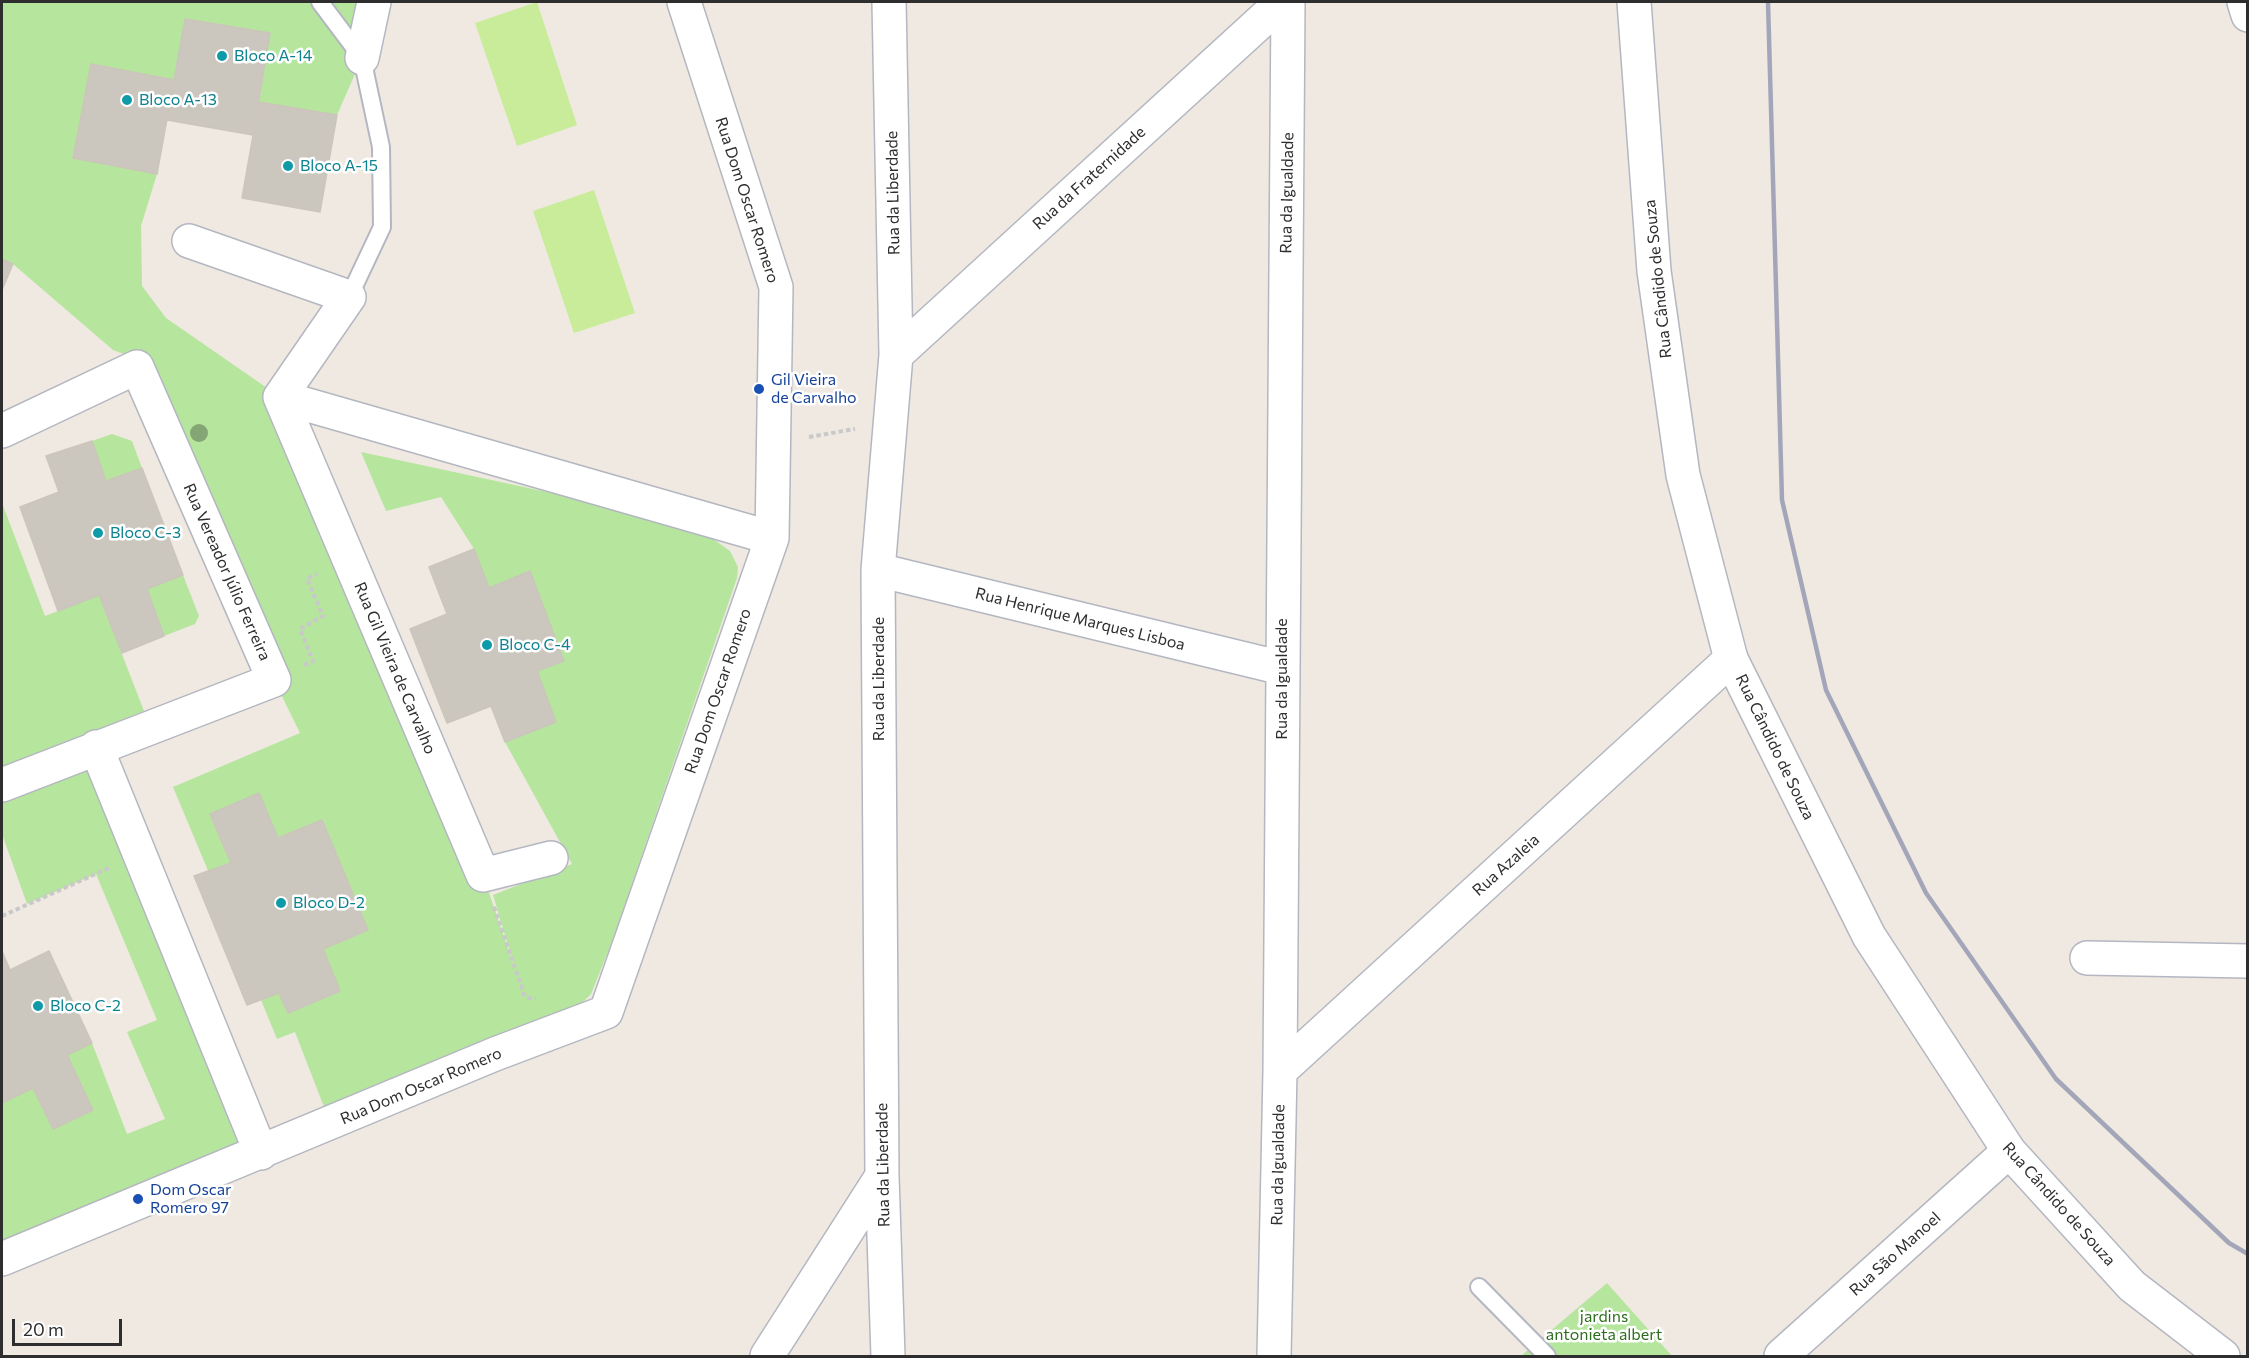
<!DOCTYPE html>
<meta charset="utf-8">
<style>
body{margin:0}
#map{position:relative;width:2249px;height:1358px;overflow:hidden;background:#efe9e1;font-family:Commissioner,sans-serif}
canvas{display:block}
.frame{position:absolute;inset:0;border:3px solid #2e2e2e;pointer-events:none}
.scale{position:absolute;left:12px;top:1319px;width:110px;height:27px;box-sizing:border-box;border:3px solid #2e2e2e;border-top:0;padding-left:8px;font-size:18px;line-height:21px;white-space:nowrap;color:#2e2e2e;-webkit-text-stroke:4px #fff;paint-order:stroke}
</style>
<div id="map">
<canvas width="2249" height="1358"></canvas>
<div class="frame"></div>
<div class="scale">20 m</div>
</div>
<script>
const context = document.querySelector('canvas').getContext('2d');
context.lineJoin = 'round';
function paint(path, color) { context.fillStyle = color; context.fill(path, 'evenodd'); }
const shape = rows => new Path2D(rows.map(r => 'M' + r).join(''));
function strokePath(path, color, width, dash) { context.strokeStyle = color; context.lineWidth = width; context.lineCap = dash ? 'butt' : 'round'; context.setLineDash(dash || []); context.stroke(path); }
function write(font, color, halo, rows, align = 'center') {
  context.font = font + ' Commissioner,sans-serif'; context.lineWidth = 5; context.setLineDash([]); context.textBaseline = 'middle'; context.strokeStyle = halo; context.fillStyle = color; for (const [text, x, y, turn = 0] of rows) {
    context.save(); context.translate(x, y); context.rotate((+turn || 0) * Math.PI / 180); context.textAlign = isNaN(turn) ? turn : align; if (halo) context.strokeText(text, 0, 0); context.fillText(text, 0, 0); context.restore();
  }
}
paint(shape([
 [2,2,374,2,362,58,337,115,259,102,270,33,185,19,174,80,91,65,73,158,157,174,141,226,142,286,166,318,280,397,483,875,515,969,493,895,572,864,505,742,556,722,537,671,564,660,530,572,489,588,474,549,441,497,386,511,361,452,589,501,709,536,730,551,738,567,737,578,613,939,591,994,579,1006,326,1112,295,1032,277,1039,261,1000,279,993,288,1013,340,991,323,949,368,930,322,820,278,838,259,793,211,814,231,863,209,873,173,787,300,733,274,680,143,361,113,350,13,264,2,259],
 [112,434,132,441,142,468,106,481,92,441],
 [2,503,45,616,99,595,144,711,2,767],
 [183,575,199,616,195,624,164,636,147,589],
 [96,747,240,1148,2,1243,2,1103,33,1088,53,1129,92,1110,67,1055,92,1043,127,1134,165,1119,127,1032,157,1020,96,874,27,904,2,834,2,785],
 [1607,1283,1672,1356,1521,1356]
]), '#b6e59e');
paint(shape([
 [537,2,577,125,517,146,475,23],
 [594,190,635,313,574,333,533,211]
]), '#c9ec9a');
const building = shape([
 [185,19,270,33,253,135,167,120,185,19],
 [91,64,174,80,157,174,73,158,91,64],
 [259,102,337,115,320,212,242,198,259,102],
 [2,259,13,264,2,290,2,259],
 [92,441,106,481,142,468,183,575,147,589,164,636,122,653,99,595,58,611,20,507,59,492,46,456,92,441],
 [474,549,489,588,530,571,564,661,537,671,556,722,505,742,491,706,447,723,410,629,447,614,429,567,474,549],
 [259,793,278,838,322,820,368,930,323,949,340,991,288,1013,279,993,247,1005,194,876,231,863,210,814,259,793],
 [2,951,10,970,49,951,92,1043,67,1055,93,1110,53,1129,33,1088,2,1103,2,951]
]);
paint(building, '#cbc7bf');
strokePath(building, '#cbc5ba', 1.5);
const lane = shape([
 [320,2,362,58,381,147,382,227,349,297],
 [1479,1287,1547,1356]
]);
const street = shape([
 [362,58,374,2],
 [189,241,349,297,280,397,772,538],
 [896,355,1282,2],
 [280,397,483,875,551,858],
 [2,431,137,367,274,680,2,785],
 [878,570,1282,668],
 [96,747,261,1153],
 [2087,958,2248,961],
 [1280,1071,1731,659],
 [2,1259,495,1054,606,1012,772,538,776,287,684,2],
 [767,1356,882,1176],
 [888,1356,882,1176,878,570,896,355,889,2],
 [1274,1356,1280,1071,1288,2],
 [1781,1356,2009,1151]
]);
const secondary = shape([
 [1634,2,1654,271,1683,475,1731,659,1869,936,2009,1151,2132,1286,2223,1356],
 [2244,2,2248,15]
]);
strokePath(lane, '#b4b7c1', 20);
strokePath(street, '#b4b7c1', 36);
strokePath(secondary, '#b4b7c1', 36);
strokePath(shape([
 [809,437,855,429],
 [304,665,313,661,300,629,323,616,307,579,317,574],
 [494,907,525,997,536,999],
 [2,916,109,868]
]), '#c9c9c9', 4, [4.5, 3]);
strokePath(lane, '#fff', 16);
strokePath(street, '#fff', 33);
strokePath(secondary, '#fff', 33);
strokePath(shape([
 [1768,2,1782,500,1826,690,1926,893,2056,1079,2229,1243,2248,1254]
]), '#a3a6b8', 4.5);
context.fillStyle = '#84a574';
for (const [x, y] of [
 [199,433]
]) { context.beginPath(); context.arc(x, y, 9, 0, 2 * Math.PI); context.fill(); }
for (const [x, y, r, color] of [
 [222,56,6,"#0f9aa8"],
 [127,100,6,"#0f9aa8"],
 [288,166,6,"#0f9aa8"],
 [759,389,6,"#1a4fb4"],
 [98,533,6,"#0f9aa8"],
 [487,645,6,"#0f9aa8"],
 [281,903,6,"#0f9aa8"],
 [38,1006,6,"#0f9aa8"],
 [138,1199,6,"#1a4fb4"]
]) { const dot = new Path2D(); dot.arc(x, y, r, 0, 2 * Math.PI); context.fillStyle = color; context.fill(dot); strokePath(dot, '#fff', 2); }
write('16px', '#0d838f', '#fff', [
 ["Bloco A-14",234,56],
 ["Bloco A-13",139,100],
 ["Bloco A-15",300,166],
 ["Bloco C-3",110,533],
 ["Bloco C-4",499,645],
 ["Bloco D-2",293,903],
 ["Bloco C-2",50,1006]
], 'left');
write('16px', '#2e2e2e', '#fff', [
 ["Rua da Fraternidade",1089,178,-42],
 ["Rua da Liberdade",893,193,-91],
 ["Rua da Igualdade",1287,193,-89],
 ["Rua Dom Oscar Romero",747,200,72],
 ["Rua Cândido de Souza",1658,279,-96],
 ["Rua Vereador Júlio Ferreira",227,572,66],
 ["Rua Henrique Marques Lisboa",1080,619,14],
 ["Rua Gil Vieira de Carvalho",395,668,67],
 ["Rua da Liberdade",879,679,-90],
 ["Rua da Igualdade",1282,679,-90],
 ["Rua Dom Oscar Romero",718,691,-71],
 ["Rua Cândido de Souza",1775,747,64],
 ["Rua Azaleia",1506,865,-42],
 ["Rua Dom Oscar Romero",421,1086,-23],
 ["Rua da Liberdade",883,1165,-91],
 ["Rua da Igualdade",1278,1165,-89],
 ["Rua Cândido de Souza",2059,1204,48],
 ["Rua São Manoel",1895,1254,-42]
]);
write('16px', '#164399', '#fff', [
 ["Gil Vieira",771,380],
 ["de Carvalho",771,398],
 ["Dom Oscar",150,1190],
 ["Romero 97",150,1208]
], 'left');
write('16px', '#2c6e1b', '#fff', [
 ["jardins",1604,1317],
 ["antonieta albert",1604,1335]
]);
</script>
